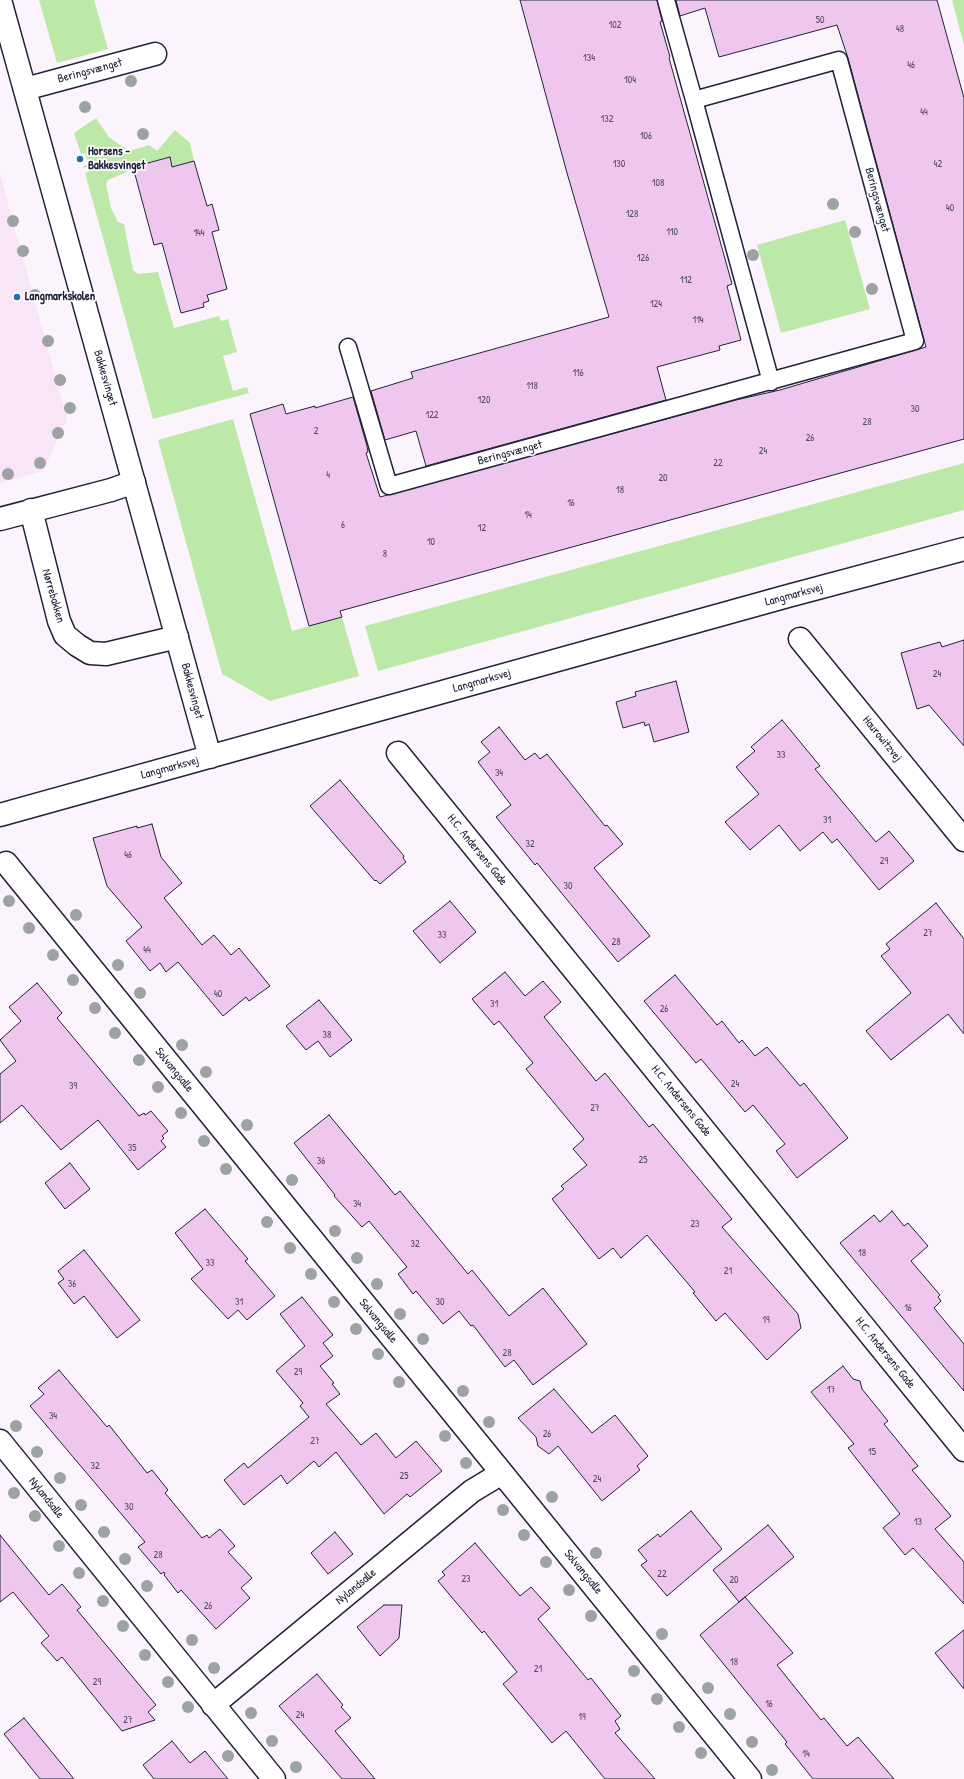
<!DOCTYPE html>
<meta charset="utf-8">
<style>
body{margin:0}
canvas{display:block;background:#fcf4fc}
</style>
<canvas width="964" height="1779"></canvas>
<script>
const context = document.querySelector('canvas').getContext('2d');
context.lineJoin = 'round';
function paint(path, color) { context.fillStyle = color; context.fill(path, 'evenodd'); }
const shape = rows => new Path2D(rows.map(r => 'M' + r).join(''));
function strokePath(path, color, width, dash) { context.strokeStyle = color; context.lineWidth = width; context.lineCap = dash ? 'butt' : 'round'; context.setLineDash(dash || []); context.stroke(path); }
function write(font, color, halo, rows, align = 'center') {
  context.font = font + ' "Patrick Hand",sans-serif'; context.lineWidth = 3.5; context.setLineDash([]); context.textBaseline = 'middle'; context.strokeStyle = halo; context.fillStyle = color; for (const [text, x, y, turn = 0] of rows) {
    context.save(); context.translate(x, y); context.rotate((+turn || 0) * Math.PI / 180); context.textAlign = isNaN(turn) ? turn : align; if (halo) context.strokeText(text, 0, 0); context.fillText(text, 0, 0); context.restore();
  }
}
paint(shape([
 [0,174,67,419,43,471,0,483]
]), '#f8e6f8');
paint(shape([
 [39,0,94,0,108,49,57,63],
 [952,0,964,0,964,45],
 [96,118,109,137,129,151,149,145,157,151,175,130,190,143,194,161,172,167,169,157,133,166,134,169,108,180,106,184,111,208,118,222,124,224,133,270,138,274,158,272,174,328,219,316,221,321,228,319,237,352,223,356,233,391,247,387,249,393,153,419,85,173,88,172,86,167,84,168,83,166,89,164,85,153,81,154,74,133],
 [845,220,870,309,781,333,757,245],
 [233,419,292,631,342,617,359,676,270,701,222,674,158,440],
 [964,463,964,510,378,671,365,626]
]), '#bce9a7');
const building = shape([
 [520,0,657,0,662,21,660,22,670,57,669,58,732,284,727,286,741,340,719,346,720,350,657,367,666,400,426,466,416,431,385,440,371,391,413,378,411,372,609,317,567,173,520,0],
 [676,0,937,0,964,98,964,439,340,611,342,617,309,626,250,414,283,404,286,414,315,406,315,408,353,397,367,446,368,452,366,453,380,497,736,400,780,390,926,347,848,58,837,25,719,57,705,8,680,16,676,0],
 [170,157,172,167,194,161,207,206,212,204,219,230,212,232,227,289,207,295,209,301,203,303,204,307,181,313,162,243,154,245,133,167,170,157],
 [964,640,964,746,929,705,917,709,901,653,940,642,942,647,964,640],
 [676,681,689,732,654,742,649,724,645,726,644,722,623,728,616,702,636,696,635,692,676,681],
 [782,720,820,766,815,769,876,842,889,831,914,861,879,890,837,839,832,843,823,832,800,851,779,825,750,850,725,822,759,794,736,767,755,751,751,747,782,720],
 [499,727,525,760,535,753,540,759,547,754,605,826,607,825,623,844,594,868,650,936,618,962,537,863,535,865,496,817,511,805,478,762,490,752,481,742,499,727],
 [340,780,404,856,403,858,406,862,380,884,376,880,375,881,310,806,340,780],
 [152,824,161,857,182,883,164,898,202,945,214,935,231,955,239,948,270,986,249,1001,246,997,223,1016,178,962,166,972,160,963,150,971,126,941,142,927,107,886,93,838,137,826,137,828,152,824],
 [450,901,476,932,440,963,413,931,450,901],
 [936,903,964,939,964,1034,948,1014,891,1060,866,1031,911,993,881,956,890,949,886,944,936,903],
 [505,972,525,996,543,981,561,1002,544,1017,596,1081,605,1073,649,1127,653,1124,732,1219,722,1227,798,1314,801,1328,767,1360,725,1313,716,1321,693,1293,695,1292,647,1235,621,1258,613,1248,599,1259,552,1199,564,1189,561,1186,587,1165,573,1149,584,1139,526,1069,533,1063,499,1021,494,1025,472,999,505,972],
 [675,975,717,1025,722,1021,739,1043,742,1040,755,1056,767,1047,800,1086,804,1083,848,1138,797,1178,776,1151,785,1144,753,1105,745,1112,701,1059,696,1063,644,1001,675,975],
 [37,983,62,1013,57,1018,139,1116,144,1113,145,1115,151,1111,168,1131,162,1136,164,1138,161,1141,166,1147,138,1170,98,1120,61,1150,22,1105,0,1123,0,1074,16,1061,0,1040,21,1021,9,1007,37,983],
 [319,1000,352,1040,330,1057,318,1041,306,1050,286,1026,319,1000],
 [329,1115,395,1195,400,1191,468,1274,472,1270,509,1316,543,1288,587,1344,533,1385,514,1360,505,1367,473,1325,471,1326,459,1311,443,1324,416,1291,413,1294,398,1274,407,1267,369,1221,362,1227,334,1196,335,1195,294,1143,329,1115],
 [70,1163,90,1189,65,1209,45,1183,70,1163],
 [205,1209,248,1259,245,1261,275,1296,247,1320,238,1310,228,1319,191,1279,203,1269,175,1233,205,1209],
 [892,1211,904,1226,908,1223,928,1246,911,1261,940,1295,938,1297,941,1301,934,1308,964,1344,964,1391,840,1243,874,1215,880,1222,892,1211],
 [84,1250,140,1320,117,1338,84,1296,74,1304,58,1283,64,1279,58,1271,84,1250],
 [302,1297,333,1335,323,1343,333,1356,320,1366,334,1383,332,1384,340,1394,326,1404,361,1445,376,1433,396,1458,416,1441,442,1471,410,1497,407,1494,384,1514,336,1452,319,1467,314,1461,287,1484,281,1475,244,1505,224,1480,244,1463,248,1468,309,1417,300,1406,303,1403,276,1371,305,1346,280,1314,302,1297],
 [843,1366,853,1379,860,1381,862,1389,888,1421,884,1424,918,1466,912,1470,951,1516,935,1529,964,1562,964,1604,913,1548,905,1555,883,1528,900,1514,848,1448,854,1444,811,1392,843,1366],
 [59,1370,107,1427,109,1425,147,1473,152,1470,168,1490,165,1493,202,1538,207,1535,209,1538,220,1529,235,1546,228,1552,252,1578,241,1588,250,1598,216,1629,181,1590,178,1593,164,1575,165,1574,164,1572,161,1574,138,1547,145,1542,30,1406,44,1394,38,1388,59,1370],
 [554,1389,592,1433,615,1415,648,1456,637,1466,640,1470,602,1501,558,1446,549,1454,538,1446,536,1437,518,1418,554,1389],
 [691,1511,722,1549,667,1596,641,1565,647,1561,638,1550,658,1534,660,1537,691,1511],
 [768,1525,794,1557,739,1602,713,1570,768,1525],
 [335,1532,353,1554,328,1574,311,1553,335,1532],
 [0,1535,49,1595,62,1584,81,1607,77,1610,156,1705,148,1712,155,1720,122,1731,62,1657,57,1661,41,1643,49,1636,13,1592,0,1602,0,1535],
 [475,1543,520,1596,531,1587,550,1608,538,1619,588,1680,591,1678,621,1716,615,1721,620,1729,615,1733,655,1779,605,1779,566,1731,552,1743,503,1684,517,1672,484,1631,482,1633,438,1581,445,1575,442,1572,475,1543],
 [745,1597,793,1653,777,1665,821,1720,824,1718,847,1746,858,1737,894,1779,813,1779,785,1744,787,1742,700,1635,745,1597],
 [384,1605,402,1605,399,1638,380,1656,357,1627,384,1605],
 [964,1630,964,1689,935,1653,964,1630],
 [317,1674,343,1705,341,1707,351,1718,335,1731,375,1779,342,1779,279,1706,317,1674],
 [24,1718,74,1779,40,1779,4,1734,24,1718],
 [172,1741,190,1763,205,1751,228,1779,154,1779,143,1765,172,1741]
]);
paint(building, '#efc6ee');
strokePath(building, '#22223b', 1);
const lane = shape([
 [694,100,771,382],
 [348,347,389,486,915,341,839,60,694,100,666,0]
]);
const street = shape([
 [25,89,155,54],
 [31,510,59,621,65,635,77,645,90,653,106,654,177,637],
 [0,519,111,490,134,482],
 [800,639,964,840],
 [398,753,964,1450],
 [6,863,502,1473,750,1779],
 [0,1441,274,1779],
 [213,1705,472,1491,502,1473]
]);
const secondary = shape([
 [0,0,210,757],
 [0,815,788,596,964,549]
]);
strokePath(lane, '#22223b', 19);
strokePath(street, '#22223b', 25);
strokePath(secondary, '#22223b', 25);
strokePath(lane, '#fff', 16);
strokePath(street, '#fff', 22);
strokePath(secondary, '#fff', 22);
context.fillStyle = '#9da2a3';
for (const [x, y] of [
 [131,81],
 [85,107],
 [143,134],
 [833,204],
 [13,221],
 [855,232],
 [23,251],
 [753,255],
 [872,289],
 [35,295],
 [48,341],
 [60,380],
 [70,408],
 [58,433],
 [40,463],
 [8,474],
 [9,901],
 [76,915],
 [29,928],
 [53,955],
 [118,965],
 [73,980],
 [140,993],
 [95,1008],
 [115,1033],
 [182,1045],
 [139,1060],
 [206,1072],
 [158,1087],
 [181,1113],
 [247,1125],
 [204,1141],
 [226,1169],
 [292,1180],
 [267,1222],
 [335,1231],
 [290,1248],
 [357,1258],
 [311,1274],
 [377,1284],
 [334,1302],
 [400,1314],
 [356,1329],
 [423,1339],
 [378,1354],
 [399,1382],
 [463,1391],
 [489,1422],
 [16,1426],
 [445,1436],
 [37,1452],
 [466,1463],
 [60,1478],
 [14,1493],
 [552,1497],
 [81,1505],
 [503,1510],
 [35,1516],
 [104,1532],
 [524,1535],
 [59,1546],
 [596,1553],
 [125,1559],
 [546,1562],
 [79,1573],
 [147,1586],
 [569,1590],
 [103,1601],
 [591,1616],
 [123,1626],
 [662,1634],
 [192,1640],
 [145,1655],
 [214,1668],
 [634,1671],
 [168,1682],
 [708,1688],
 [657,1699],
 [188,1707],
 [251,1713],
 [730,1714],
 [679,1727],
 [272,1741],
 [752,1742],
 [701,1753],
 [228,1756],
 [296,1767],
 [772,1770]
]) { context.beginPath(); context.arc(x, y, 6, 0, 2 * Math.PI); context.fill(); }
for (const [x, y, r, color] of [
 [80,159,4,"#1f6fb2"],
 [17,297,4,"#1f6fb2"]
]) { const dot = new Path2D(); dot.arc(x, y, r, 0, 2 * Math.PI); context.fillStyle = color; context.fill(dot); strokePath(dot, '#fff', 1.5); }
write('10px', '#554b68', null, [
 ["50",820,20],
 ["102",615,25],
 ["48",900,29],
 ["134",589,58],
 ["46",911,65],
 ["104",630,80],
 ["44",924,112],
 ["132",607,119],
 ["106",646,136],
 ["130",619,164],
 ["42",938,164],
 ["108",658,183],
 ["40",950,208],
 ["128",632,214],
 ["110",672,232],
 ["144",199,233],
 ["126",643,258],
 ["112",686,280],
 ["124",656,304],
 ["114",698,320],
 ["116",578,373],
 ["118",532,386],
 ["120",484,400],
 ["30",915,409],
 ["122",432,415],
 ["28",867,422],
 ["2",316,431],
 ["26",810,438],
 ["24",763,451],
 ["22",718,463],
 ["4",328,475],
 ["20",663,478],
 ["18",620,490],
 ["16",571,503],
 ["14",528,515],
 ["6",343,525],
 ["12",482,528],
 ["10",431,542],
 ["8",385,554],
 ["24",937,674],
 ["33",781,755],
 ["34",499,773],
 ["31",827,820],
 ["32",530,844],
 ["46",128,855],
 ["29",884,861],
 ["30",568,886],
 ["27",928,933],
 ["33",442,935],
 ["28",616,942],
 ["44",147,950],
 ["40",218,994],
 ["31",494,1004],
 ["26",664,1009],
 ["38",327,1035],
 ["24",735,1084],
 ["39",73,1086],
 ["27",595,1108],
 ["35",132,1148],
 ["25",643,1160],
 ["36",321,1161],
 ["34",357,1204],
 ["23",695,1224],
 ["32",415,1244],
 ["18",862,1253],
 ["33",210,1263],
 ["21",728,1271],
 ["36",72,1284],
 ["31",239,1302],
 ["30",440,1302],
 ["16",908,1308],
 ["19",766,1320],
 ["28",507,1353],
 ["29",298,1372],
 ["17",831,1390],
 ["34",53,1416],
 ["26",547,1434],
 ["27",315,1441],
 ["15",872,1452],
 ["32",95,1466],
 ["25",404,1476],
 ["24",597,1479],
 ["30",129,1507],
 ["13",918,1522],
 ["28",158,1555],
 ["22",662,1574],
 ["23",466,1579],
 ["20",734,1580],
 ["26",208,1606],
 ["18",734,1662],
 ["21",538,1669],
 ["29",97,1682],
 ["16",769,1704],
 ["24",300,1715],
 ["19",582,1717],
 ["27",128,1720],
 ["14",806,1754]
]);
write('12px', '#22223b', '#fff', [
 ["Beringsvænget",90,71,-15],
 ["Beringsvænget",877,200,75],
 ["Bakkesvinget",105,378,74],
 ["Beringsvænget",510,453,-15],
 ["Langmarksvej",794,595,-15],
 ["Nørrebakken",53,596,74],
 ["Langmarksvej",482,681,-16],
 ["Bakkesvinget",192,691,75],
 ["Haurowitzvej",882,739,51],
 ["Langmarksvej",170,768,-15],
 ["H.C. Andersens Gade",477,850,51],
 ["Solvangsalle",174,1070,51],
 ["H.C. Andersens Gade",681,1101,51],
 ["Solvangsalle",378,1321,51],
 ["H.C. Andersens Gade",885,1353,51],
 ["Nylandsalle",46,1498,51],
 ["Solvangsalle",583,1572,51],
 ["Nylandsalle",356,1587,-40]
]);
write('bold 12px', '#22223b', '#fff', [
 ["Horsens -",88,152],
 ["Bakkesvinget",88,166],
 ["Langmarkskolen",25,297]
], 'left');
</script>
